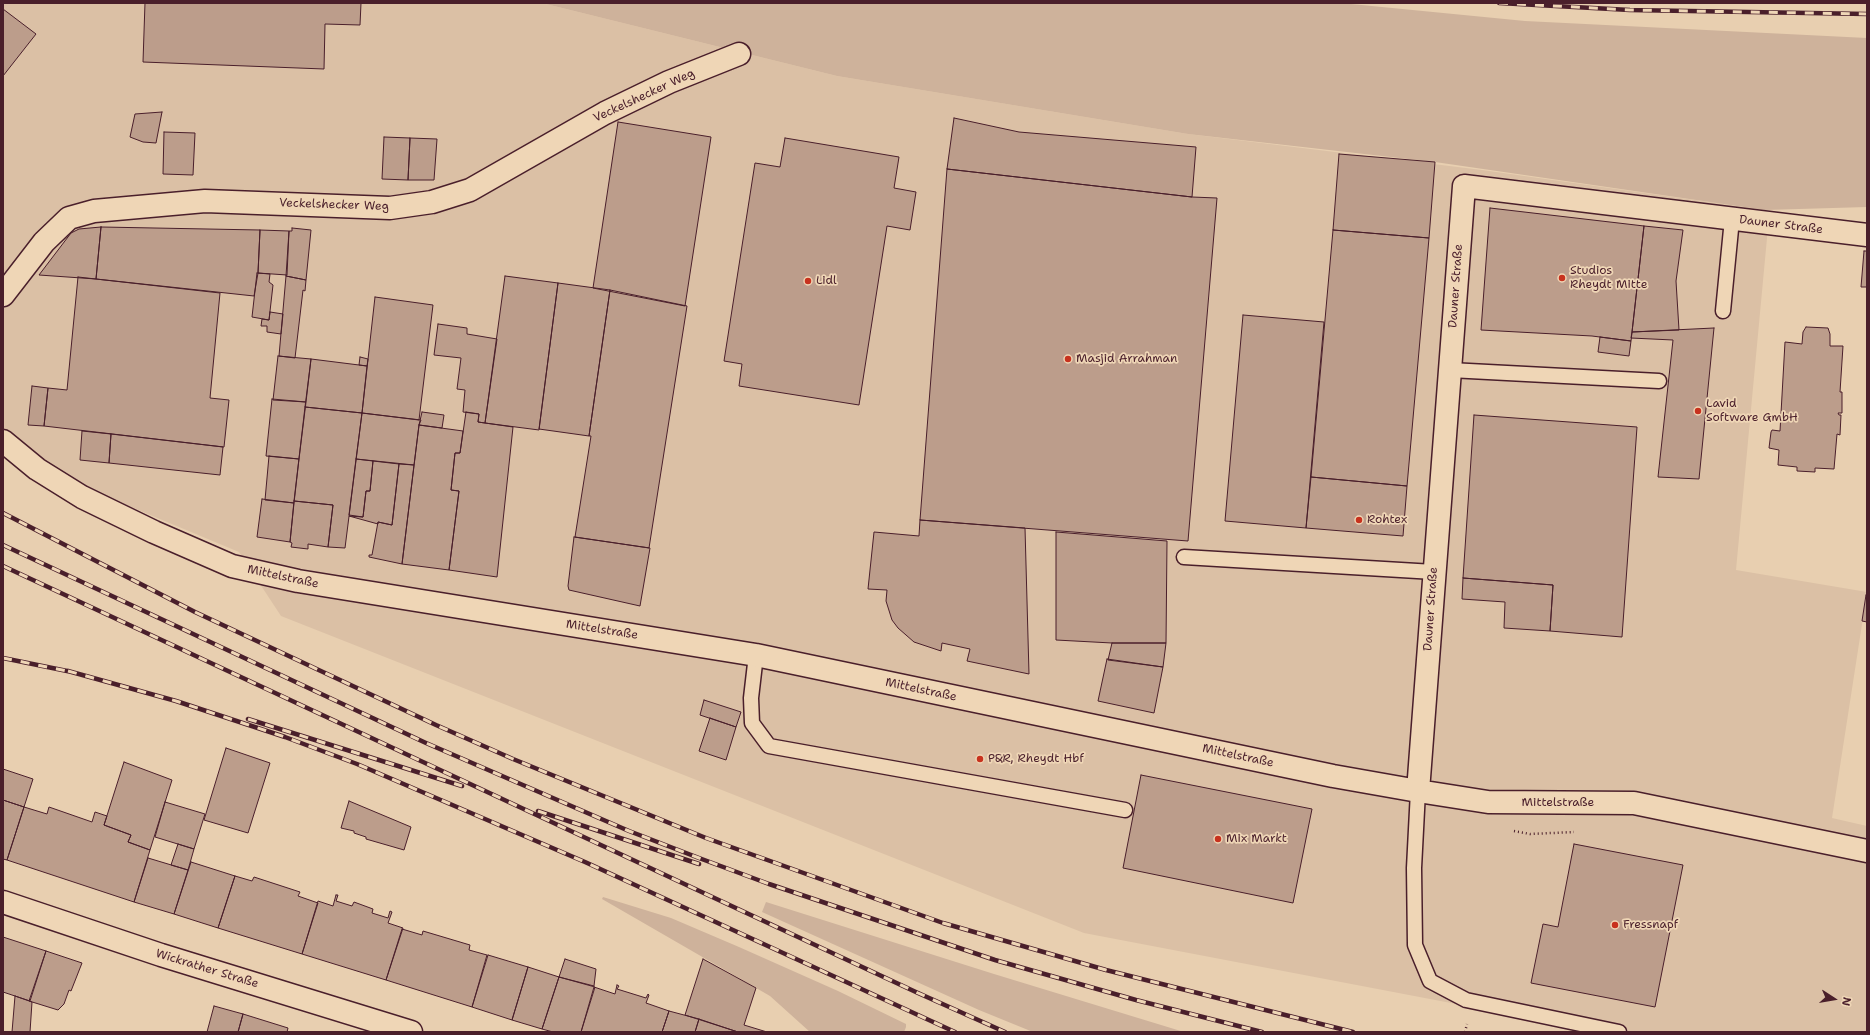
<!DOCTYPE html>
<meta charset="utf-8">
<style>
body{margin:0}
#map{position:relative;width:1870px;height:1035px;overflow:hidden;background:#e8cfb0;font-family:"Shantell Sans",sans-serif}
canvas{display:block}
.frame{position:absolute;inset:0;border:4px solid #4a1f2b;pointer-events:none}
.north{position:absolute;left:1814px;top:979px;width:40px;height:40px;-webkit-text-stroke:3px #efd6b6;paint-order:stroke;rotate:102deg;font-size:11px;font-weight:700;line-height:16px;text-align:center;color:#4a1f2b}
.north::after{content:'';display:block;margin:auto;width:14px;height:18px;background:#4a1f2b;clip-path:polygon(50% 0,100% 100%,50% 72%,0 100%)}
</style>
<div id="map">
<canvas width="1870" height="1035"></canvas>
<div class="frame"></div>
<div class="north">N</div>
</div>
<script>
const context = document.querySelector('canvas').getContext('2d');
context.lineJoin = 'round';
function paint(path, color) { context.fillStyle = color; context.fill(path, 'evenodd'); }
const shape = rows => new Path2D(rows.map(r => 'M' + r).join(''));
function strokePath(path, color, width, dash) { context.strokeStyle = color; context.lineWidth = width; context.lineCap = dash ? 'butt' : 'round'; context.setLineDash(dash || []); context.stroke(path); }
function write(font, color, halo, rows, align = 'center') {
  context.font = font + ' "Shantell Sans",sans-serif'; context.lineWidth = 3.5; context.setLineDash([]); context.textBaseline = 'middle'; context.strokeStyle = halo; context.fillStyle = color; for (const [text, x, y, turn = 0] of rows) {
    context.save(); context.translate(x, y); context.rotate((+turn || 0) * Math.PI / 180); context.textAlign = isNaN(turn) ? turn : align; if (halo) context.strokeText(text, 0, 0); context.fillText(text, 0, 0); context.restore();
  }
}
paint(shape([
 [3,3,542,3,837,76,1188,134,1482,170,1765,210,1767,238,1736,570,1867,592,1832,818,1867,826,1867,1032,1603,1032,1084,933,281,616,239,552,88,489,41,461,3,431]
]), '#dbc0a5');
paint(shape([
 [542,3,1341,3,1525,21,1867,38,1867,207,1765,210,1435,162,1188,134,837,76],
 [603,897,671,918,739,947,838,991,906,1024,906,1027,904,1032,810,1032,770,996,602,899],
 [766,902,994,974,1184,1032,1033,1032,979,1010,762,912]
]), '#ceb29b');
const building = shape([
 [145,3,361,3,360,25,325,24,324,69,143,62,145,3],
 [3,9,36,34,3,76,3,9],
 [162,112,156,143,143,142,130,137,135,114,162,112],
 [954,118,1019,132,1196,147,1192,197,947,169,954,118],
 [618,122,711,137,685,306,593,288,618,122],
 [164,132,195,133,193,175,163,174,164,132],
 [384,137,410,138,408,180,382,179,384,137],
 [410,138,437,139,434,180,408,180,410,138],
 [785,138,899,157,894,188,916,192,910,230,887,226,859,405,739,386,742,364,724,361,755,163,780,167,785,138],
 [1339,154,1435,162,1429,238,1333,230,1339,154],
 [947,169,1192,197,1217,198,1188,541,920,520,947,169],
 [1490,208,1644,226,1631,341,1592,336,1481,330,1490,208],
 [1644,226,1683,230,1676,281,1679,330,1632,332,1644,226],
 [101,227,96,279,39,275,71,233,79,229,101,227],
 [101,227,260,230,258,273,254,296,96,279,101,227],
 [292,228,311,230,306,280,286,276,289,231,292,231,292,228],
 [260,230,289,231,287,275,258,273,260,230],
 [1333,230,1429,238,1407,486,1311,477,1333,230],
 [1864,251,1867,251,1867,287,1861,287,1864,251],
 [257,273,270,274,269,282,273,285,269,320,252,317,257,273],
 [286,276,306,280,305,291,303,290,295,358,279,356,286,276],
 [505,276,558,283,539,430,485,423,505,276],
 [78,277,220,293,210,398,229,400,224,447,44,426,48,388,67,390,78,277],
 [558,283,610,290,589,436,539,429,558,283],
 [610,290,687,306,649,548,575,537,591,436,589,436,610,290],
 [375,297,433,305,419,420,362,413,375,297],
 [270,312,283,314,281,334,267,332,267,326,261,326,262,319,269,320,270,312],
 [1243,315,1324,322,1306,528,1225,521,1243,315],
 [438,324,467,328,467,334,497,339,485,423,478,422,479,414,463,412,465,390,457,389,461,358,434,355,438,324],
 [1806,327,1828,328,1830,334,1830,346,1843,346,1840,392,1842,392,1842,413,1838,413,1839,415,1841,415,1840,435,1837,434,1834,469,1815,468,1815,472,1797,471,1797,467,1778,465,1779,450,1769,448,1771,432,1772,430,1780,431,1785,342,1802,344,1803,332,1806,327],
 [1714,328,1699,479,1658,477,1673,340,1631,338,1632,332,1714,328],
 [1600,337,1631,341,1629,356,1598,352,1600,337],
 [278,356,311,359,306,402,273,400,278,356],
 [360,357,368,359,367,366,359,365,360,357],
 [311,359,367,366,362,413,305,407,311,359],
 [32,386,48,388,44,426,28,425,32,386],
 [272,399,306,402,299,459,266,456,272,399],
 [305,407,362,413,345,548,328,547,333,505,294,501,305,407],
 [422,412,444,415,442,428,419,425,422,412],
 [466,412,479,414,478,422,513,427,497,577,449,570,459,491,451,490,455,453,460,453,466,412],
 [362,413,421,420,419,425,414,465,356,459,362,413],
 [1474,415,1637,427,1622,637,1550,631,1553,585,1463,578,1474,415],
 [419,425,463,431,460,453,455,453,451,490,459,491,449,570,402,564,419,425],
 [82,431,111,434,109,463,80,460,82,431],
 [111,434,223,447,220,475,109,463,111,434],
 [269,456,299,459,294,503,265,500,269,456],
 [356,459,373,461,370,491,366,491,363,517,349,515,356,459],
 [373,461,399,464,392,525,378,522,378,524,349,516,363,517,366,491,370,491,373,461],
 [399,464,414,465,402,564,369,557,369,555,372,555,378,522,392,525,399,464],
 [1311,477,1407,486,1403,536,1306,528,1311,477],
 [262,499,294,503,290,542,257,537,262,499],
 [294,501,333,505,328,547,308,544,308,549,291,547,292,543,290,542,294,501],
 [920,520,1025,528,1029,674,967,661,970,649,942,643,941,651,914,642,898,628,892,620,886,601,887,590,868,589,874,532,919,536,920,520],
 [1056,532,1167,541,1166,643,1112,643,1056,640,1056,532],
 [574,537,650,548,640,606,569,590,568,586,574,537],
 [1463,578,1553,585,1550,631,1504,628,1505,602,1462,599,1463,578],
 [1866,595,1867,595,1867,622,1862,621,1866,595],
 [1112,643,1166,643,1163,667,1108,660,1112,643],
 [1107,659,1163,667,1154,713,1098,701,1107,659],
 [704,700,741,712,736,727,700,715,704,700],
 [710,718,736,727,726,760,699,751,710,718],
 [226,748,270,763,248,833,204,820,226,748],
 [124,762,172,780,150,850,128,842,131,835,104,825,124,762],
 [3,769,33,779,24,807,3,800,3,769],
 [1141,775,1312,809,1293,903,1123,868,1141,775],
 [3,800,24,807,7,860,3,859,3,800],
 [349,801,411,827,404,850,366,839,366,837,354,833,354,831,341,828,349,801],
 [165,802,205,814,194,849,155,837,165,802],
 [24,807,47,814,49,807,92,822,95,812,107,816,104,825,131,835,128,842,150,850,134,902,7,860,24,807],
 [178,844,194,849,188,870,171,865,178,844],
 [1574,844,1683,865,1655,1007,1531,983,1543,924,1558,927,1574,844],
 [148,858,188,870,174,914,134,902,148,858],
 [191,862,235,876,218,928,174,914,191,862],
 [235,876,252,881,254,877,300,892,298,896,318,903,302,954,218,928,235,876],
 [336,895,338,895,336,901,352,906,354,902,373,909,372,913,388,918,390,911,392,912,388,923,403,928,386,980,302,954,318,901,333,906,336,895],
 [402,929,422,935,423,931,470,945,469,950,487,955,472,1007,386,980,402,929],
 [3,937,46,951,30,1001,3,992,3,937],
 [46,951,82,963,71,991,69,990,64,1004,58,1010,29,1001,46,951],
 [488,955,528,967,512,1020,472,1007,488,955],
 [565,959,596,969,594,986,559,977,565,959],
 [703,959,756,988,744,1025,767,1032,738,1032,685,1015,703,959],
 [528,967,559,977,542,1029,512,1020,528,967],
 [559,977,595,987,581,1032,553,1032,542,1029,559,977],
 [617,985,619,986,617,989,646,998,648,994,649,995,646,1003,669,1011,662,1032,581,1032,594,987,615,994,617,985],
 [15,996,32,1002,30,1032,12,1032,15,996],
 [214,1006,243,1014,238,1032,207,1032,214,1006],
 [669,1011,699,1019,695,1032,662,1032,669,1011],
 [243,1014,288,1028,287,1032,238,1032,243,1014],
 [699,1019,738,1032,695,1032,699,1019]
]);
paint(building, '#bc9d8b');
strokePath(building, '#4a1f2b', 1);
const lane = shape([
 [1723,311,1732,219],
 [1450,370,1659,381],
 [1184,557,1434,572],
 [756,655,751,698,752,723,769,746,1125,810],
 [1418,791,1414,868,1415,945,1430,981,1466,1000,1619,1032]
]);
const street = shape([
 [3,295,44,242,69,218,94,211,205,201,390,208,432,202,470,190,605,113,669,82,739,54],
 [3,441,37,469,82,497,154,532,232,566,298,581,756,655,1333,776,1418,791,1488,802,1634,803,1867,851],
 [1418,791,1464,186,1867,235]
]);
const secondary = shape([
 [3,902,161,955,411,1032]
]);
strokePath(lane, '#4a1f2b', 17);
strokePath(street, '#4a1f2b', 25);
strokePath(secondary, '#4a1f2b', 25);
strokePath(shape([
 [1514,831,1530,834,1574,832],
 [1465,1032,1467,1024]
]), '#4a1f2b', 2.5, [1, 3]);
strokePath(lane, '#efd6b6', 14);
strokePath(street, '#efd6b6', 22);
strokePath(secondary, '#efd6b6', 22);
const rail = shape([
 [1499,3,1630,10,1867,14],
 [3,513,195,612,436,725,513,759,706,838,943,923,1106,970,1353,1032],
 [3,545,426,743,629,831,699,858,769,884,995,960,1136,1000,1262,1032],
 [3,566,918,993,1005,1032],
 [3,658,72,672],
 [68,671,176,701,285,737,357,764,585,862,955,1032],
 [248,719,462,786],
 [538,811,699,864]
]);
strokePath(rail, '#4a1f2b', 4.5);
strokePath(rail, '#efd6b6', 3, [9]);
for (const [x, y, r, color] of [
 [1562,278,4,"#c8321e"],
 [808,281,4,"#c8321e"],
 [1068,359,4,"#c8321e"],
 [1698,411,4,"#c8321e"],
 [1359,520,4,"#c8321e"],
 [980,759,4,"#c8321e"],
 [1218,839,4,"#c8321e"],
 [1615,925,4,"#c8321e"]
]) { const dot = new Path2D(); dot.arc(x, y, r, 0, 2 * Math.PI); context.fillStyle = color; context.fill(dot); strokePath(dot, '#efd6b6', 1.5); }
write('12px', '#4a1f2b', '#efd6b6', [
 ["Veckelshecker Weg",644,96,-25],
 ["Veckelshecker Weg",334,205,2],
 ["Dauner Straße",1781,225,7],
 ["Dauner Straße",1456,286,-86],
 ["Mittelstraße",283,577,12],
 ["Dauner Straße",1431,609,-86],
 ["Mittelstraße",602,630,9],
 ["Mittelstraße",921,690,12],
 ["Mittelstraße",1238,756,12],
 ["Mittelstraße",1558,803],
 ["Wickrather Straße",207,969,17]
]);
write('12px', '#4a1f2b', '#efd6b6', [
 ["Studios",1570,271],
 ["Rheydt Mitte",1570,285],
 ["Lidl",816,281],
 ["Masjid Arrahman",1076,359],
 ["Lavid",1706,404],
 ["Software GmbH",1706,418],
 ["Rohtex",1367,520],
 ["P&R, Rheydt Hbf",988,759],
 ["Mix Markt",1226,839],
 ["Fressnapf",1623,925]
], 'left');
</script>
